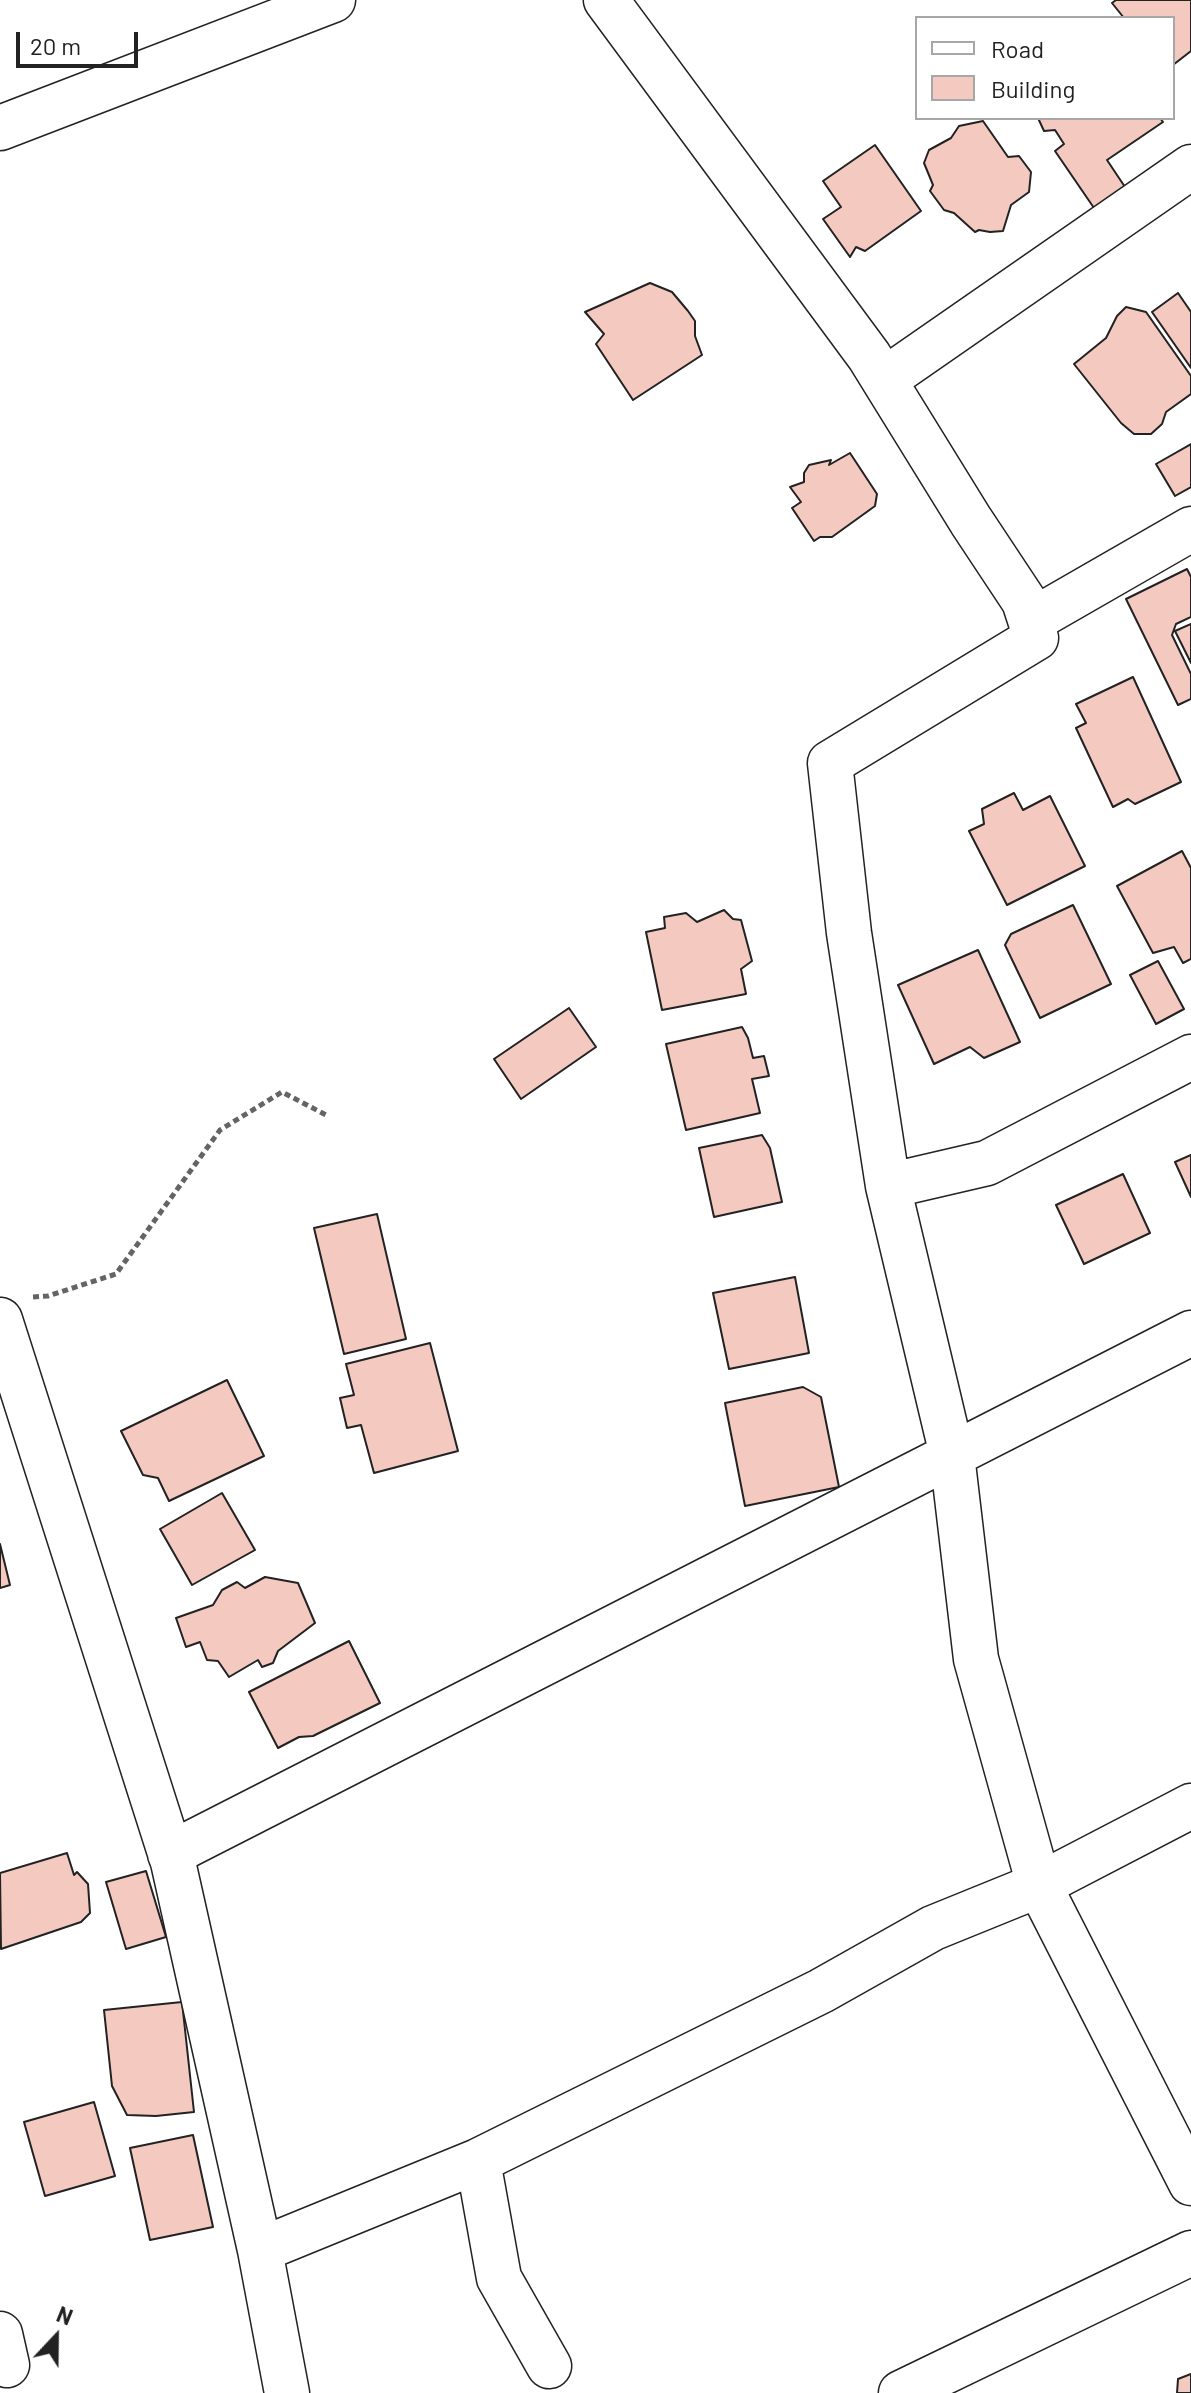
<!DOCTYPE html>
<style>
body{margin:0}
#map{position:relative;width:1191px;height:2393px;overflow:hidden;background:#fff;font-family:Barlow,sans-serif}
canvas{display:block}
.legend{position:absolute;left:915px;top:16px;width:260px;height:104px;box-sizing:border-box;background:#fff;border:2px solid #a7a7a7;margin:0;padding:10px 14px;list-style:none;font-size:24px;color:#222}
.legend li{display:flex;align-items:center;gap:16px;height:40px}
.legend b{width:40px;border:2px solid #a7a7a7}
.north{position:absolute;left:16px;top:2297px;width:80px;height:80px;-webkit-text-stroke:6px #fff;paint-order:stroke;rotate:22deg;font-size:22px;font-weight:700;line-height:32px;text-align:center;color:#222}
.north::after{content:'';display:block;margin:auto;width:28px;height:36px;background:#222;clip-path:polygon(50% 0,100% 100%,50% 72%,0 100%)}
.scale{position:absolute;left:16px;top:32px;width:122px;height:36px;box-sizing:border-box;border:4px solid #222;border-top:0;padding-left:10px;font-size:24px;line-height:28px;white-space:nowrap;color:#222;-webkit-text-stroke:6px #fff;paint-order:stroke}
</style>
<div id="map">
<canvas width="1191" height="2393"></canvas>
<ul class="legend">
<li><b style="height:10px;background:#fff"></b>Road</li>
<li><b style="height:22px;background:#f3c9c0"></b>Building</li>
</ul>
<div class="north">N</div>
<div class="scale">20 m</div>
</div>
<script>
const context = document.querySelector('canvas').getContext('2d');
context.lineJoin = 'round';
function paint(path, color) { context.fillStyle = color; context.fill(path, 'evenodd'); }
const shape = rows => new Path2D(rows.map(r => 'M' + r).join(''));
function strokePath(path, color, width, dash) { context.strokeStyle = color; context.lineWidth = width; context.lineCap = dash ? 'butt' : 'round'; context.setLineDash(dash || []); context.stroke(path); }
const building = shape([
 [1116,0,1191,0,1191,51,1173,65,1173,18,1124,18,1112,3,1116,0],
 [1038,118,1160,118,1163,122,1107,160,1125,187,1094,208,1055,151,1064,144,1055,130,1044,131,1038,118],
 [983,121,1008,157,1019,156,1031,172,1029,192,1011,205,1003,231,990,232,979,230,975,232,954,213,944,210,930,191,933,185,924,163,929,150,951,138,959,126,983,121],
 [875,145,921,211,865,251,856,247,850,257,823,219,841,207,823,181,875,145],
 [650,283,672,292,688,311,695,321,695,336,702,355,633,400,596,344,604,334,585,312,650,283],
 [1178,293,1191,312,1191,368,1152,312,1178,293],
 [1126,307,1146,312,1191,376,1191,394,1166,412,1162,424,1151,434,1134,434,1121,423,1074,364,1106,338,1117,316,1126,307],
 [1191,444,1191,487,1175,496,1156,464,1191,444],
 [850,453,877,494,875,506,832,537,820,537,814,541,792,508,801,502,790,487,804,482,804,473,809,465,831,460,829,465,850,453],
 [1187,569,1191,577,1191,617,1176,624,1172,635,1191,674,1191,699,1178,705,1126,599,1187,569],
 [1191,624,1191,663,1175,631,1191,624],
 [1133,677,1181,782,1135,804,1128,799,1113,807,1076,728,1086,723,1076,704,1133,677],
 [1014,793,1023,810,1050,796,1085,866,1007,905,969,831,984,824,982,809,1014,793],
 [1182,851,1191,868,1191,959,1183,963,1174,947,1153,953,1117,886,1182,851],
 [1073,905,1111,984,1040,1018,1005,945,1011,934,1073,905],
 [724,910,733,919,741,920,752,961,741,969,746,994,662,1010,646,932,665,928,664,917,686,913,697,922,724,910],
 [978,950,1020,1042,984,1058,970,1047,934,1064,898,985,978,950],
 [1158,961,1184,1009,1156,1024,1130,975,1158,961],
 [569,1008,596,1047,521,1099,494,1059,569,1008],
 [742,1027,748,1038,753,1058,764,1056,769,1076,752,1079,760,1113,686,1130,666,1044,742,1027],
 [762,1135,770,1148,782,1202,714,1217,699,1148,762,1135],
 [1191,1155,1191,1197,1175,1162,1191,1155],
 [1123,1174,1150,1233,1084,1264,1056,1205,1123,1174],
 [377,1214,406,1339,344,1354,314,1228,377,1214],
 [795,1277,809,1353,729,1369,713,1293,795,1277],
 [430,1343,458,1451,374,1473,361,1425,347,1428,340,1398,354,1395,346,1364,430,1343],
 [227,1380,264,1456,169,1501,158,1478,143,1475,121,1431,227,1380],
 [803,1387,821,1397,839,1487,745,1506,725,1403,803,1387],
 [222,1493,255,1550,192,1585,160,1529,222,1493],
 [0,1544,10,1585,0,1588,0,1544],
 [265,1577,298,1583,315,1623,278,1651,273,1663,262,1667,258,1660,229,1677,218,1661,207,1660,200,1642,186,1647,176,1618,213,1605,222,1590,237,1582,245,1588,265,1577],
 [349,1641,380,1703,313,1736,299,1737,278,1748,249,1692,349,1641],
 [67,1853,74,1875,77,1872,88,1884,90,1913,81,1922,1,1949,0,1873,67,1853],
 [146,1871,166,1937,126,1949,106,1882,146,1871],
 [182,2002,194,2112,156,2116,127,2115,112,2086,104,2010,182,2002],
 [94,2102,115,2176,45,2196,24,2122,94,2102],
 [193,2135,213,2227,150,2240,130,2148,193,2135],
 [1191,2374,1191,2393,1177,2393,1178,2379,1191,2374]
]);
paint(building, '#f3c9c0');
strokePath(building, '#222', 2);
const minor = shape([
 [606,0,869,356,971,521,1024,601,1036,638,830,763,849,933,888,1186,987,1163,1191,1057],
 [884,380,1191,167],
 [1031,621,1191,529],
 [888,1186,952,1455,976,1659,1039,1885,1191,2183],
 [0,1320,173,1862,260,2250,287,2393],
 [170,1854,1191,1333],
 [478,2161,499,2278,549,2366],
 [260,2250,478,2161,821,1991,933,1928,1039,1885,1191,1806],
 [0,2334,7,2365],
 [901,2393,1191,2253]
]);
const major = shape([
 [0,128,333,0]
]);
strokePath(minor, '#222', 47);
strokePath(major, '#222', 47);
strokePath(shape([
 [33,1297,48,1296,116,1274,220,1130,282,1092,328,1116]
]), '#646464', 5, [6, 4]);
strokePath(minor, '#fff', 44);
strokePath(major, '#fff', 44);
</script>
